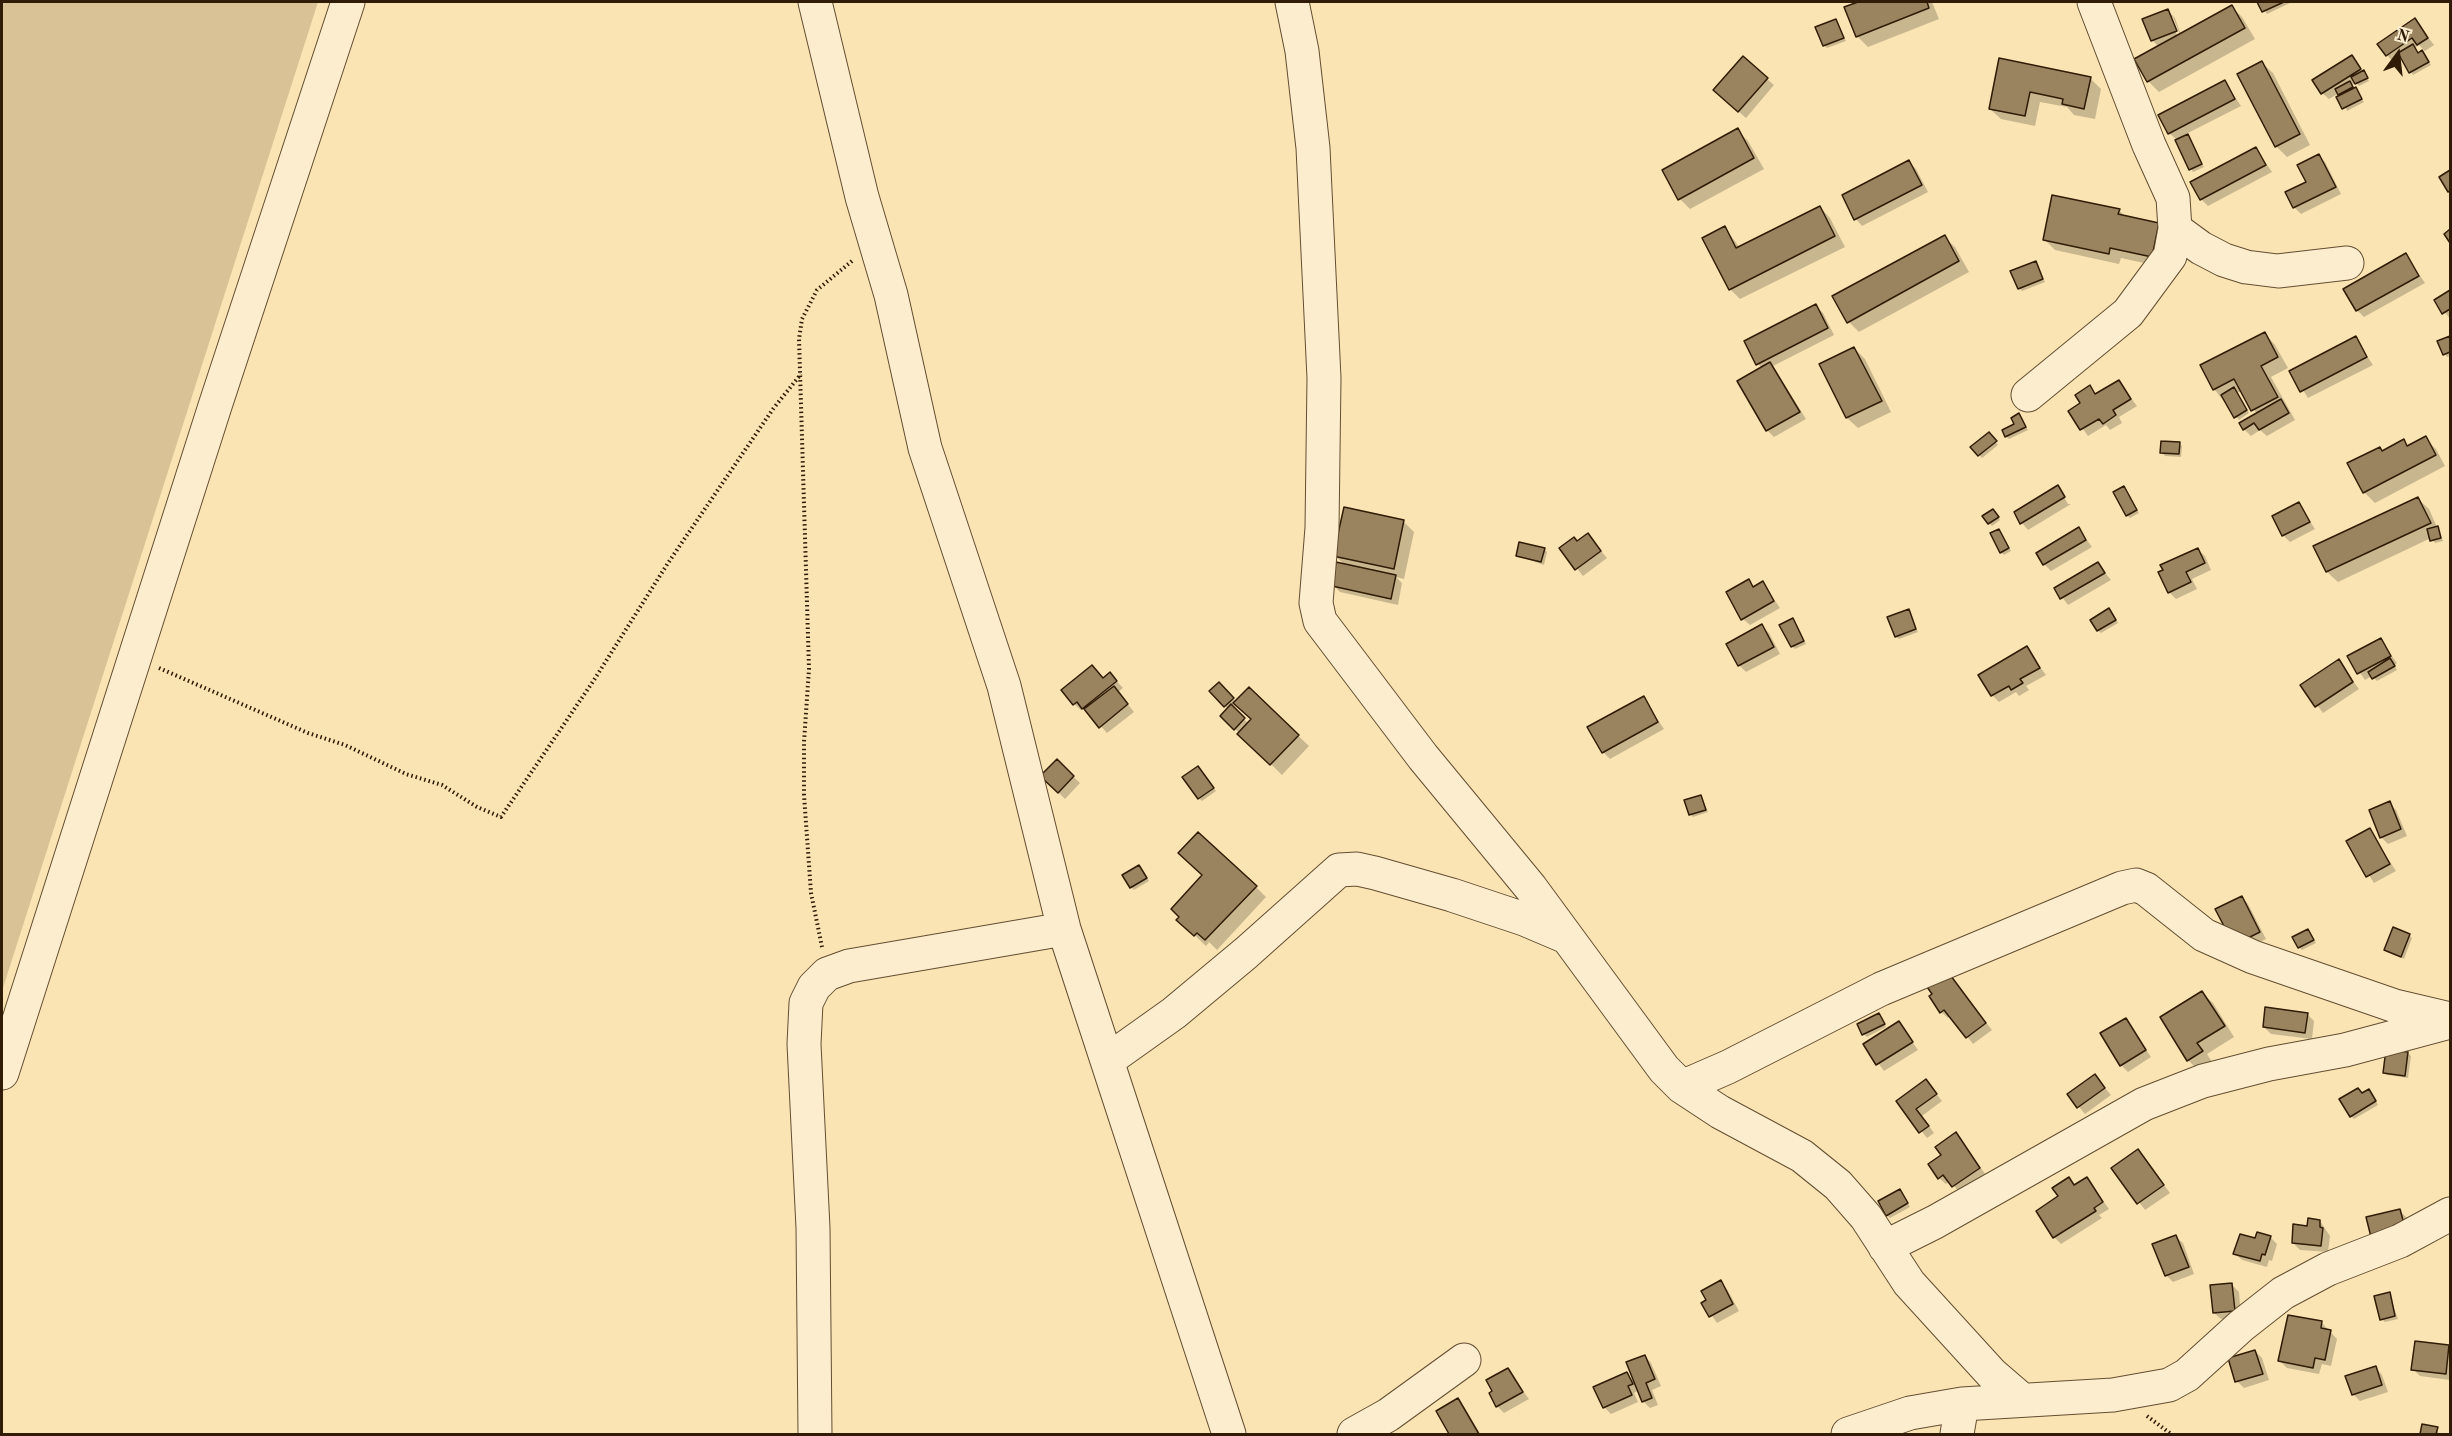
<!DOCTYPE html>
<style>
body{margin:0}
#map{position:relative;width:2452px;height:1436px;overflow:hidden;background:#fbe4b3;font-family:"Old Standard TT",serif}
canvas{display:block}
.frame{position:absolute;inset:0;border:3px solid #301c06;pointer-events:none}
.north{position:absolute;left:2368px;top:24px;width:60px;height:60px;-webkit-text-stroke:4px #fcedce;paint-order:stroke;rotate:15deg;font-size:16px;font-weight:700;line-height:24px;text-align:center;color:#301c06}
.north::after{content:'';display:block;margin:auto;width:21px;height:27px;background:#301c06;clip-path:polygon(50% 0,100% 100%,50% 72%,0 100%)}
</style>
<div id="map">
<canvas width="2452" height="1436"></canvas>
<div class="frame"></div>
<div class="north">N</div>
</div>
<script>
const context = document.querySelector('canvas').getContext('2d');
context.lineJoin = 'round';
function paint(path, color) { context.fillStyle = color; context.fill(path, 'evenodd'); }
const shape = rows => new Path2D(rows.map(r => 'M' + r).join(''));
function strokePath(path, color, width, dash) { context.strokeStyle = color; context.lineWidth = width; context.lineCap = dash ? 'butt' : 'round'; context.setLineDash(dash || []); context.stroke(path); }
paint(shape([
 [2,2,318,2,2,991]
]), '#d8c296');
paint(shape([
 [1862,2,1932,2,1939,19,1868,47,1857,36,1846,8],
 [2259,2,2292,2,2267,14],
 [2232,7,2242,17,2255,39,2159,92,2148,81,2159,47,2152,40,2168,11,2175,18,2181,35],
 [2170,17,2173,17,2181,37,2178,38],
 [1836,20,1846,41,1827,48,1824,45],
 [2415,20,2434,45,2425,51,2419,45,2415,48,2418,54,2422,52,2425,55,2431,65,2413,75,2402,57,2393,62,2387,55],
 [2352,57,2369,81,2359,86,2356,83,2352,85,2364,102,2347,111,2339,93,2329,99,2322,93],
 [2000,60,2090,78,2101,89,2095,119,2074,115,2067,107,2040,102,2035,126,2001,119,1990,109],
 [2262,63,2273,73,2310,145,2287,157,2276,146],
 [1767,79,1774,85,1746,118,1722,97],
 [2225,82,2241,106,2186,134,2204,167,2193,172,2176,139,2169,133],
 [1737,130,1748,141,1764,169,1690,209,1680,199],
 [2256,149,2272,172,2208,206,2201,199],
 [2319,156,2325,162,2341,194,2301,214,2294,207],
 [1909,162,1916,169,1928,192,1862,226,1856,219],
 [1820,207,1830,218,1845,247,1740,299,1730,289,1725,228,1740,248],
 [2119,210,2126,218,2158,224,2162,267,2121,258,2119,264,2055,250,2044,239],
 [1944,237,1955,247,1969,272,1859,332,1849,322],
 [2406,255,2425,283,2364,317,2357,310],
 [2035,263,2045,282,2022,291,2019,288],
 [2450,292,2450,319,2436,300],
 [1816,306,1823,313,1834,335,1773,366,1806,419,1774,437,1767,430,1762,368,1758,364],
 [2265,334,2275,345,2288,368,2271,377,2295,420,2267,436,2260,430,2251,436,2244,429,2257,414,2242,391,2237,393,2249,413,2239,420,2214,389],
 [2355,338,2373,365,2308,398,2291,371],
 [2450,338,2450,356,2447,357,2439,342],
 [1854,348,1865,359,1891,412,1858,428,1847,418,1821,365],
 [2119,382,2137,406,2119,417,2122,423,2110,430,2106,425,2088,436,2070,411,2082,403,2089,387,2097,395],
 [2019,415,2028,430,2009,439,2006,436,2016,425],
 [1989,434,1998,445,1982,458,1972,447],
 [2425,438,2436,449,2445,466,2375,503,2365,493,2350,464,2380,448,2383,452,2404,441,2409,447],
 [2179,443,2182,446,2181,457,2165,456,2162,453],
 [2058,487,2068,504,2071,504,2028,530,2022,523],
 [2124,488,2139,513,2130,518,2127,515],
 [2418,499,2429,509,2443,541,2435,543,2431,538,2338,582,2327,572,2315,547],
 [2299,504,2315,529,2290,542,2283,535],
 [1996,514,2000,520,1992,526,1984,517],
 [1403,521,1414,532,1404,579,1396,577,1402,583,1398,605,1340,592,1333,585,1345,565,1335,556],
 [2079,529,2092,547,2051,571,2044,564],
 [1999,530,2011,551,2004,555,2001,552],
 [1588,535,1607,558,1583,576,1561,548,1577,543],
 [1544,549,1547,552,1544,565,1518,556],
 [2198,550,2205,556,2211,570,2192,579,2197,589,2176,599,2169,592],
 [2098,564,2111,580,2068,605,2056,589],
 [1749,581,1755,588,1763,583,1780,608,1750,625,1743,619],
 [1908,611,1918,632,1899,639,1896,636],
 [2112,613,2118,623,2101,633,2098,630],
 [1792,620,1806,644,1795,649,1792,646],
 [1762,626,1769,633,1780,654,1746,672,1739,665],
 [2380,640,2397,663,2394,665,2397,670,2377,681,2372,676,2365,680,2349,657],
 [2026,648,2046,675,2026,686,2029,690,2019,696,2016,692,1999,702,1992,695],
 [2338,661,2359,689,2323,713,2302,685],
 [1110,674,1123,688,1118,692,1134,712,1107,733,1084,708,1081,710,1074,704],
 [1219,684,1236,702,1249,689,1309,746,1282,775,1222,716,1228,709,1211,691],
 [1235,702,1253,719,1249,724,1231,707],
 [1643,697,1664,729,1610,759,1603,752],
 [1057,761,1080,783,1065,799,1042,776],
 [1201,771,1216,791,1202,801,1199,798],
 [1701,796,1708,812,1693,817,1690,814],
 [2389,803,2396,810,2407,836,2388,844,2381,837],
 [2369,830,2396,871,2374,883,2348,842],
 [1142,870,1149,881,1134,890,1131,887],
 [1256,887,1266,897,1217,950,1209,942,1206,946,1189,930],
 [2242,897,2248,904,2266,939,2242,951],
 [2308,931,2316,943,2302,950,2299,947],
 [2409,935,2412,938,2404,959,2386,950],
 [1948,974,1992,1030,1973,1044,1951,1016,1948,1018,1941,1012],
 [2202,993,2213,1003,2234,1037,2207,1054,2212,1062,2199,1071,2188,1060,2162,1018],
 [2307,1014,2314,1021,2312,1039,2271,1034,2264,1027],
 [1882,1018,1886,1027,1867,1037,1864,1034],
 [2126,1020,2151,1057,2128,1072,2121,1065],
 [1899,1023,1918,1050,1884,1071,1865,1045],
 [2408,1053,2411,1056,2408,1078,2387,1075,2384,1072],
 [1926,1081,1942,1101,1922,1116,1934,1133,1927,1138,1898,1101],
 [2101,1083,2111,1095,2085,1114,2069,1095],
 [2372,1094,2378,1105,2354,1119,2351,1116,2362,1095],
 [1956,1134,1986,1175,1960,1193,1950,1181,1946,1184,1939,1178,1943,1155],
 [2144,1158,2170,1193,2145,1210,2113,1168],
 [2069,1179,2075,1186,2087,1179,2109,1209,2099,1215,2102,1218,2061,1244,2054,1237,2060,1197],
 [1903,1194,1910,1207,1890,1218,1887,1215],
 [2400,1211,2407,1218,2411,1240,2380,1247],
 [2320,1221,2330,1236,2328,1252,2300,1250,2293,1243,2308,1227],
 [2176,1237,2183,1243,2194,1274,2173,1282,2166,1275],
 [2270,1237,2277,1244,2272,1261,2269,1260,2267,1267,2242,1260,2235,1254,2256,1240],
 [1720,1282,1727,1289,1739,1311,1717,1323,1703,1303,1708,1301],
 [2232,1285,2239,1292,2241,1318,2221,1319,2214,1313],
 [2389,1294,2398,1319,2385,1322,2382,1319],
 [2322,1323,2337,1339,2331,1366,2322,1364,2319,1374,2287,1368,2280,1361],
 [2449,1346,2450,1380,2420,1376,2413,1369],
 [2255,1351,2262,1358,2269,1380,2244,1388,2237,1381],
 [1645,1356,1651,1363,1661,1386,1652,1390,1658,1405,1650,1408,1643,1401,1639,1390,1634,1393,1638,1402,1611,1414,1604,1407,1627,1374,1636,1383],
 [2376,1368,2382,1375,2388,1392,2360,1401,2353,1394],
 [1507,1370,1529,1399,1504,1413,1497,1406],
 [1457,1400,1464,1407,1480,1434,1451,1434,1438,1411],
 [2424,1426,2437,1428,2439,1434,2421,1434]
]), '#0003');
const building = shape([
 [1858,2,1927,2,1929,8,1856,37,1844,7,1858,2],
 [2257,2,2284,2,2262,12,2257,2],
 [2232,5,2245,28,2147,82,2134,59,2232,5],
 [2168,9,2177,31,2151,41,2142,19,2168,9],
 [2415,18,2428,38,2417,45,2412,38,2386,56,2377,44,2415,18],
 [1836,19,1844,38,1823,46,1815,27,1836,19],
 [2413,44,2418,53,2422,50,2429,62,2409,73,2398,53,2413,44],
 [2352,55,2361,69,2321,94,2312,80,2352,55],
 [1743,56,1768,78,1738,112,1713,90,1743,56],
 [1999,58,2091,77,2084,109,2062,104,2063,99,2030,92,2025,116,1989,109,1999,58],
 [2262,61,2300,134,2275,147,2237,74,2262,61],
 [2364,70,2368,78,2355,84,2351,77,2364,70],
 [2225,80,2235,99,2168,134,2158,115,2225,80],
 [2350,81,2353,87,2338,95,2335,89,2350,81],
 [2356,87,2362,99,2342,109,2336,97,2356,87],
 [1738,128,1754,158,1678,200,1662,170,1738,128],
 [2188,134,2202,164,2189,170,2175,140,2188,134],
 [2256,147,2266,165,2200,200,2190,182,2256,147],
 [2319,154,2336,187,2293,208,2285,192,2306,182,2297,165,2319,154],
 [1909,160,1922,185,1854,220,1842,195,1909,160],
 [2450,170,2450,191,2448,192,2439,177,2450,170],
 [2052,195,2120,209,2118,214,2159,223,2152,257,2110,248,2109,254,2043,240,2052,195],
 [1820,206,1835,236,1729,290,1702,238,1725,226,1736,248,1820,206],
 [2450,229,2450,243,2444,234,2450,229],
 [1945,235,1959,261,1847,323,1832,296,1945,235],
 [2406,253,2419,276,2356,311,2343,289,2406,253],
 [2036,261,2043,279,2018,289,2010,271,2036,261],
 [2450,290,2450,309,2442,314,2434,300,2450,290],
 [1816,304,1828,328,1756,365,1744,341,1816,304],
 [2265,332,2278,357,2261,366,2278,397,2251,411,2234,379,2213,390,2200,365,2265,332],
 [2356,336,2367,357,2300,392,2289,371,2356,336],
 [2450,336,2450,352,2443,355,2437,341,2450,336],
 [1854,347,1882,401,1846,418,1819,364,1854,347],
 [1770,362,1800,412,1766,431,1737,381,1770,362],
 [2119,380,2131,399,2113,410,2116,415,2103,424,2099,419,2080,430,2068,411,2080,403,2075,395,2090,385,2095,394,2119,380],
 [2234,387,2247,410,2234,418,2221,395,2234,387],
 [2281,399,2289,413,2259,430,2254,423,2243,430,2239,423,2281,399],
 [2019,413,2026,427,2005,437,2002,430,2014,424,2011,418,2019,413],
 [1989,432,1997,441,1978,456,1970,447,1989,432],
 [2426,436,2436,455,2363,493,2347,463,2380,447,2382,451,2404,439,2407,446,2426,436],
 [2161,441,2180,442,2179,454,2160,453,2161,441],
 [2058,485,2065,497,2020,524,2014,512,2058,485],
 [2124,486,2137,510,2126,516,2113,492,2124,486],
 [2418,497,2431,523,2326,572,2313,546,2418,497],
 [2299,502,2310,522,2282,536,2272,516,2299,502],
 [1344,507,1404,520,1394,569,1333,556,1344,507],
 [1993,509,1999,517,1988,524,1982,516,1993,509],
 [2438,526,2441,538,2430,541,2427,529,2438,526],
 [2079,527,2086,540,2043,565,2036,553,2079,527],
 [1999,529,2009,548,2000,553,1990,533,1999,529],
 [1588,533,1601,551,1575,570,1559,548,1574,537,1577,541,1588,533],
 [1519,542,1545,548,1541,562,1516,556,1519,542],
 [2198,548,2205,563,2186,572,2191,582,2168,593,2158,572,2163,570,2160,565,2198,548],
 [1336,562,1396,575,1391,599,1332,586,1336,562],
 [2098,562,2105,573,2060,599,2054,588,2098,562],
 [1749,579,1753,587,1763,581,1774,601,1741,620,1726,592,1749,579],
 [2109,608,2116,620,2097,631,2090,620,2109,608],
 [1909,609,1916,629,1895,637,1887,617,1909,609],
 [1793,618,1804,641,1791,647,1779,625,1793,618],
 [1762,624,1774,647,1738,666,1726,644,1762,624],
 [2381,638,2391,656,2357,674,2347,656,2381,638],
 [2027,646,2040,668,2020,679,2023,683,2011,690,2009,686,1991,696,1978,675,2027,646],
 [2390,658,2395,666,2372,679,2368,672,2390,658],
 [2339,659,2353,682,2315,707,2300,685,2339,659],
 [1092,665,1103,678,1110,672,1117,681,1082,709,1077,702,1073,705,1061,690,1092,665],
 [1219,682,1234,698,1224,707,1209,691,1219,682],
 [1114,686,1128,704,1099,728,1084,709,1114,686],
 [1249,687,1299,735,1270,765,1237,734,1251,719,1233,703,1249,687],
 [1644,696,1658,722,1602,753,1587,727,1644,696],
 [1231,704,1245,718,1234,730,1220,716,1231,704],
 [1057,759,1074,776,1058,793,1040,776,1057,759],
 [1198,766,1214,788,1198,799,1182,777,1198,766],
 [1701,795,1706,810,1689,815,1684,800,1701,795],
 [2390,801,2401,829,2380,838,2369,810,2390,801],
 [2370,828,2390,864,2366,877,2346,841,2370,828],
 [1198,832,1257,886,1205,940,1197,933,1194,936,1176,920,1179,917,1171,909,1202,875,1178,853,1198,832],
 [1139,865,1147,878,1130,888,1122,875,1139,865],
 [2242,896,2260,932,2234,945,2215,909,2242,896],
 [2393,927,2410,934,2401,957,2384,950,2393,927],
 [2308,929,2314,940,2298,948,2292,937,2308,929],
 [1948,972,1986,1023,1966,1038,1944,1010,1940,1013,1929,996,1932,994,1927,987,1948,972],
 [2202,991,2225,1026,2197,1043,2203,1051,2187,1061,2160,1017,2202,991],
 [2265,1007,2308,1013,2305,1033,2263,1027,2265,1007],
 [1879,1013,1885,1024,1862,1035,1857,1024,1879,1013],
 [2126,1018,2146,1050,2120,1066,2100,1033,2126,1018],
 [1899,1021,1913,1042,1876,1065,1863,1044,1899,1021],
 [2386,1049,2408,1052,2405,1076,2383,1073,2386,1049],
 [2095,1074,2105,1088,2077,1108,2067,1094,2095,1074],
 [1926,1079,1937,1094,1916,1109,1929,1126,1919,1133,1896,1101,1926,1079],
 [2358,1088,2362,1093,2369,1089,2376,1101,2350,1117,2339,1099,2358,1088],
 [1956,1132,1980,1168,1952,1187,1943,1175,1938,1179,1928,1164,1941,1155,1935,1147,1956,1132],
 [2138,1149,2164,1185,2137,1204,2111,1168,2138,1149],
 [2069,1177,2074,1185,2087,1177,2103,1202,2094,1208,2096,1211,2053,1238,2036,1211,2058,1196,2052,1188,2069,1177],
 [1900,1189,1908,1203,1886,1216,1878,1201,1900,1189],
 [2400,1209,2404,1224,2372,1241,2366,1217,2400,1209],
 [2308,1218,2320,1220,2320,1227,2323,1228,2321,1246,2292,1243,2293,1224,2307,1226,2308,1218],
 [2257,1232,2271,1236,2265,1255,2262,1254,2260,1261,2233,1254,2240,1234,2255,1238,2257,1232],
 [2176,1235,2189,1267,2165,1276,2152,1244,2176,1235],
 [1721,1280,1733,1304,1709,1317,1701,1303,1706,1300,1701,1291,1721,1280],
 [2232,1283,2235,1311,2213,1313,2210,1285,2232,1283],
 [2390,1292,2395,1316,2380,1320,2374,1296,2390,1292],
 [2288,1315,2322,1321,2321,1328,2331,1330,2325,1360,2315,1358,2313,1368,2278,1361,2288,1315],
 [2415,1341,2449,1345,2446,1374,2411,1370,2415,1341],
 [2255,1350,2263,1374,2235,1382,2228,1358,2255,1350],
 [1645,1355,1655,1379,1646,1383,1652,1398,1642,1402,1626,1362,1645,1355],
 [2376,1366,2382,1385,2352,1395,2345,1376,2376,1366],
 [1508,1368,1523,1392,1496,1407,1489,1393,1492,1391,1486,1380,1508,1368],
 [1627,1372,1633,1384,1628,1386,1632,1395,1603,1408,1593,1387,1627,1372],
 [1458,1398,1479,1434,1449,1434,1436,1411,1458,1398],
 [2422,1424,2438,1427,2436,1434,2420,1434,2422,1424]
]);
paint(building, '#9a8460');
strokePath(building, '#301c06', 1.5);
const minor = shape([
 [815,2,862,197,891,295,925,448,1004,686,1064,929,1229,1434],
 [1292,2,1302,51,1313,148,1324,378,1322,528,1316,603,1320,621,1423,757,1531,888,1664,1069,1682,1087,1720,1112,1802,1156,1838,1185,1866,1217,1909,1283,1992,1374,2021,1399],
 [2175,229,2201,248,2224,260,2246,267,2278,271,2347,263],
 [2028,395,2128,313,2170,256,2175,229,2173,198,2149,145,2094,2],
 [1108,1060,1174,1013,1246,953,1339,870,1357,869,1375,873,1452,895,1524,919,1564,936],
 [2,1073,215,406,348,2],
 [1682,1087,1728,1067,1881,989,2122,888,2136,885,2146,889,2204,935,2253,957,2395,1006,2450,1019],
 [1885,1247,1935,1222,2144,1104,2203,1081,2269,1064,2345,1050,2450,1022],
 [815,1434,813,1228,804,1044,806,1003,814,987,827,974,849,966,1064,929],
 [1354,1434,1388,1415,1464,1360],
 [1848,1434,1910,1413,1962,1404,2113,1395,2169,1385,2187,1375,2241,1326,2283,1293,2328,1269,2400,1241,2450,1214],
 [1957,1434,1962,1404]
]);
strokePath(minor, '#634e31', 35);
strokePath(shape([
 [159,668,308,733,345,745,406,774,442,785,477,807,501,817,594,680,668,563,773,409,801,374],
 [822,947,811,893,804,795,804,742,809,669,799,339,802,319,817,290,852,261],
 [2147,1416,2171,1434]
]), '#301c06', 4, [1.5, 3]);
strokePath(minor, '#fcedce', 33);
</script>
